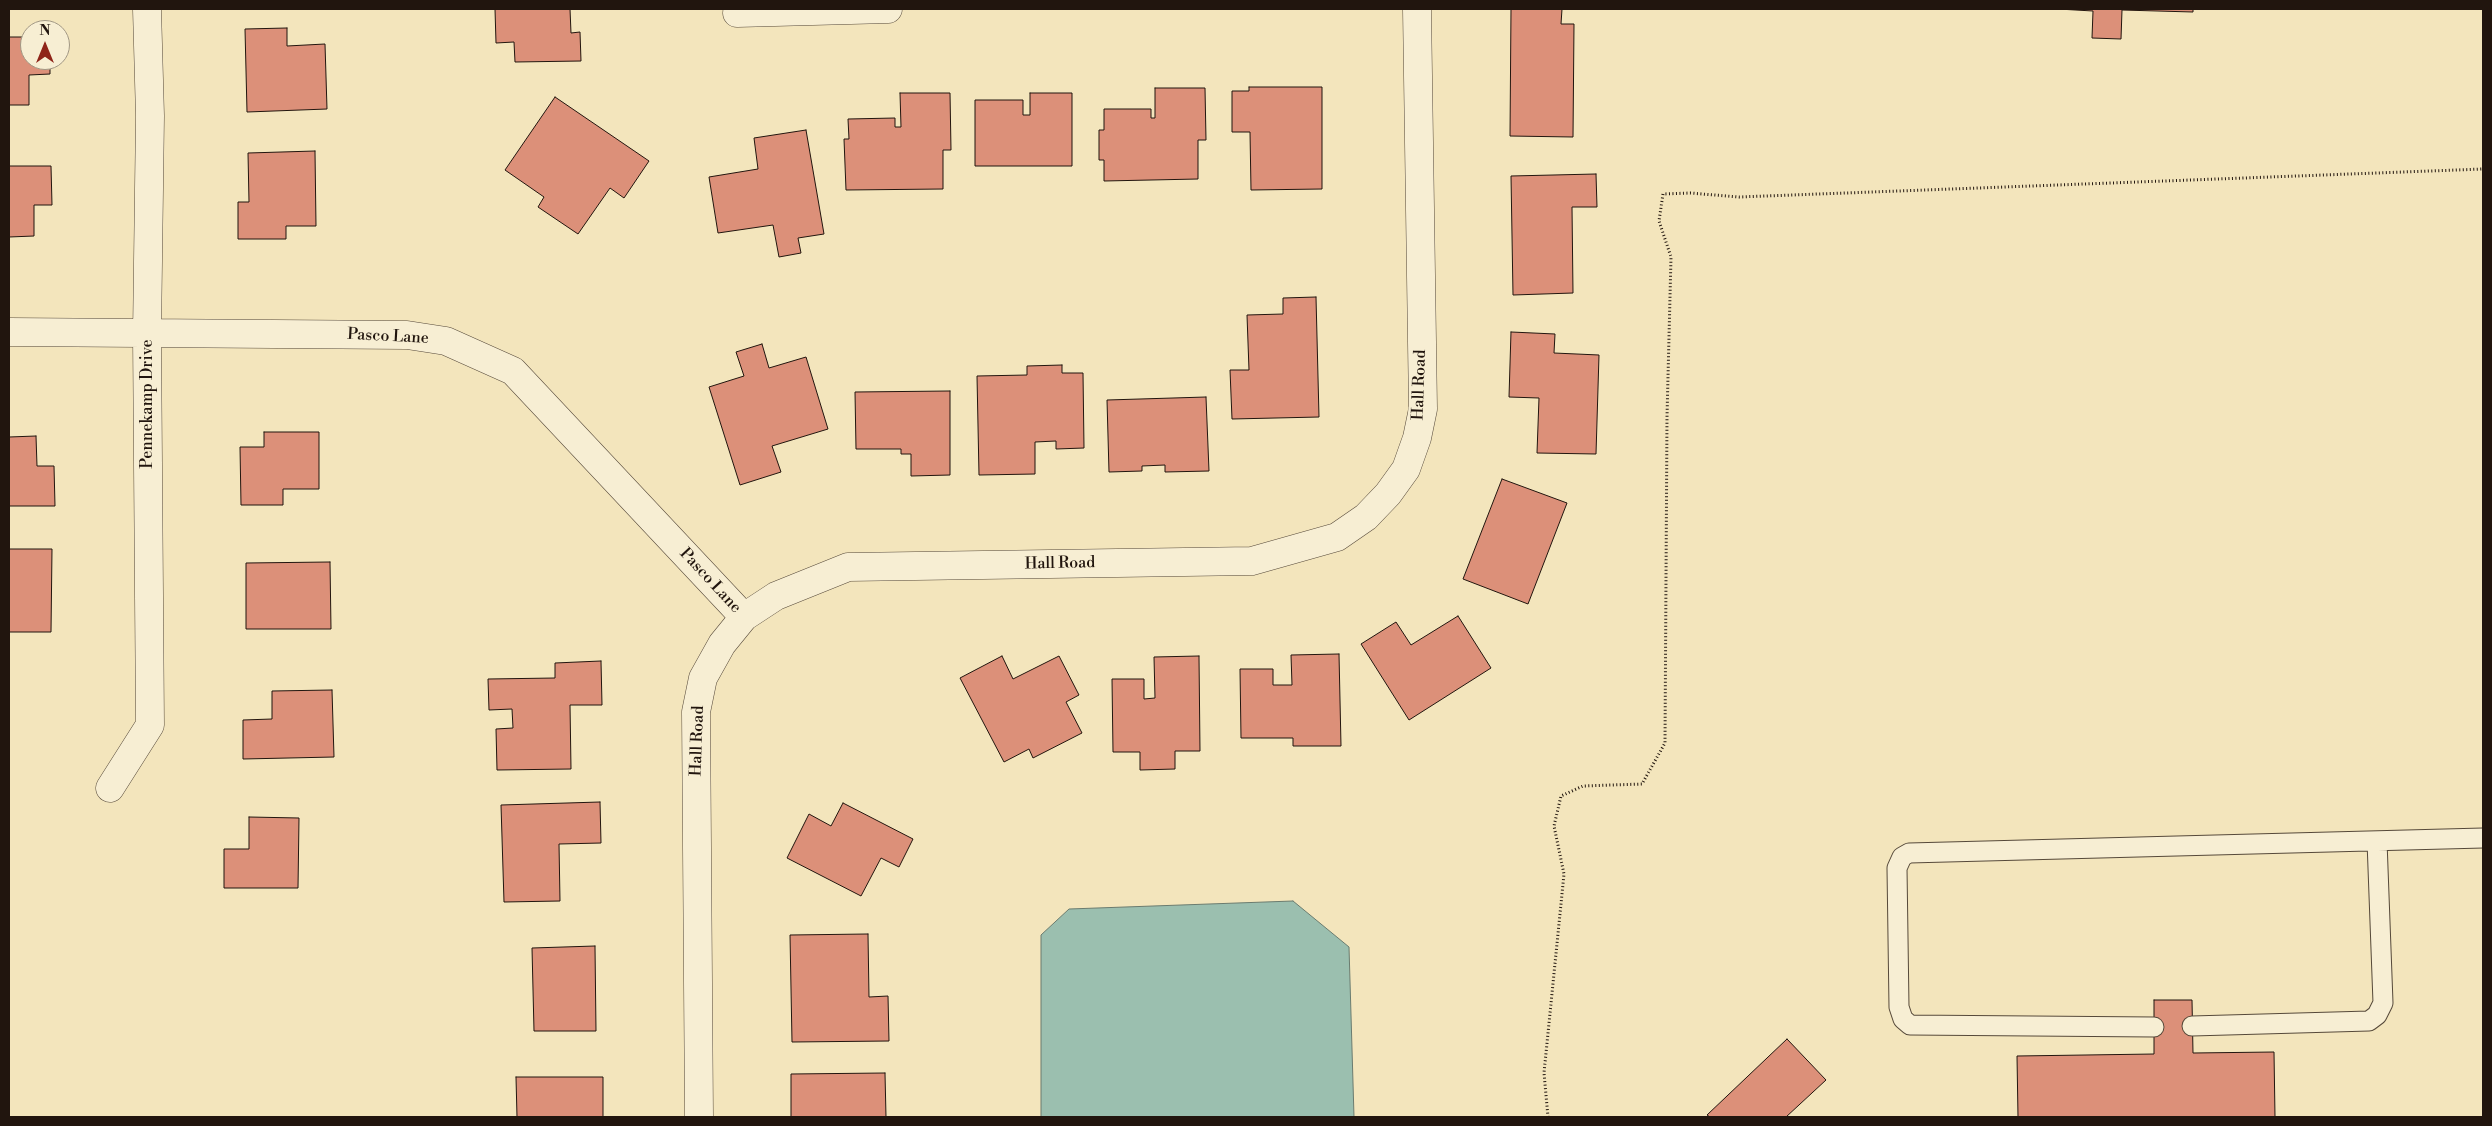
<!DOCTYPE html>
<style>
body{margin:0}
#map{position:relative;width:2492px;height:1126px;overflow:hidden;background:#f3e5bc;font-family:"Libre Bodoni",serif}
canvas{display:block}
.frame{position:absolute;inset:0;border:10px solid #21150e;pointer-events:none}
.north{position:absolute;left:20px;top:20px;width:50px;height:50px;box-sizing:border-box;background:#f7eed3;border:1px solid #a19784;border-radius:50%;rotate:0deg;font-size:14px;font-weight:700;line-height:20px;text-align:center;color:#21150e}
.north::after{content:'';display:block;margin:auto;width:18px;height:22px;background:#8f2418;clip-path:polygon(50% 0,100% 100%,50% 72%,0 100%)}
</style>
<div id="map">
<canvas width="2492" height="1126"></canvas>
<div class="frame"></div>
<div class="north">N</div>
</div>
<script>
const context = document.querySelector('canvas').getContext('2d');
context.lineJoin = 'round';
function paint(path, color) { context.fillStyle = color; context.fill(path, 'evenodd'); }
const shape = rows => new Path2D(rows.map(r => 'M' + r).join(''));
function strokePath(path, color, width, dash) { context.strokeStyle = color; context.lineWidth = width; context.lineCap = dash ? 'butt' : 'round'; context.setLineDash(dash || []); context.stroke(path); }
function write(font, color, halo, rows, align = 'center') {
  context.font = font + ' "Libre Bodoni",serif'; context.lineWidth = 4.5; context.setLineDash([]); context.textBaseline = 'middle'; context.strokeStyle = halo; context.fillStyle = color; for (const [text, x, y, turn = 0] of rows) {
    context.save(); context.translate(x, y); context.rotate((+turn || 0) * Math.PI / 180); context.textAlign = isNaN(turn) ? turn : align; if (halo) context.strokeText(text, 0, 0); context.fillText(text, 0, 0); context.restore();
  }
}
const water = shape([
 [1293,901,1349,947,1354,1117,1041,1117,1041,935,1069,909,1293,901]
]);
paint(water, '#9bbfaf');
strokePath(water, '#6a7b6f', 1);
const building = shape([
 [495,9,570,9,571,33,580,32,581,61,515,62,514,42,496,43,495,9],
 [1511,9,1562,9,1561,24,1574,24,1573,137,1510,136,1511,9],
 [2058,9,2193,9,2193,12,2122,10,2121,39,2092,38,2093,11,2058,9],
 [287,28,287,46,325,44,327,109,247,112,245,29,287,28],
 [9,37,30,37,30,60,50,60,50,74,29,75,29,105,9,105,9,37],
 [1249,87,1322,87,1322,189,1251,190,1250,132,1232,132,1232,91,1249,91,1249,87],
 [1155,88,1205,88,1206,140,1198,140,1198,179,1104,181,1104,160,1099,160,1099,130,1104,130,1104,109,1151,109,1151,118,1155,118,1155,88],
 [900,93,950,93,951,150,943,150,943,189,846,190,844,139,849,139,848,119,895,118,895,127,901,127,900,93],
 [1030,93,1072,93,1072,166,975,166,975,100,1023,100,1023,115,1030,115,1030,93],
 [555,97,649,161,624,198,610,188,578,234,538,207,544,197,505,170,555,97],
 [806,130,824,234,798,238,801,253,779,257,773,225,718,233,709,177,758,169,754,138,806,130],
 [315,151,316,226,286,226,286,239,238,239,238,202,249,202,248,153,315,151],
 [9,166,51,166,52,205,34,205,34,236,9,237,9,166],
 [1596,174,1597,207,1572,207,1573,293,1513,295,1511,176,1596,174],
 [1316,297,1319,417,1232,419,1230,370,1249,370,1247,315,1283,314,1283,298,1316,297],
 [1511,332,1555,334,1554,353,1599,355,1596,454,1537,453,1539,398,1509,397,1511,332],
 [762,344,769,368,806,357,828,429,772,446,781,472,740,485,709,387,744,376,736,352,762,344],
 [1062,365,1062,373,1083,373,1084,448,1056,449,1056,441,1035,442,1035,474,979,475,977,376,1027,375,1027,366,1062,365],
 [950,391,950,475,911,476,911,454,901,454,901,449,856,449,855,392,950,391],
 [1206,397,1209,471,1165,472,1165,465,1142,466,1142,471,1109,472,1107,400,1206,397],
 [264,432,319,432,319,489,283,489,283,505,241,505,240,447,264,447,264,432],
 [36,436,37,466,54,466,55,506,9,506,9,437,36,436],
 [1502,479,1567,503,1528,604,1463,579,1502,479],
 [9,549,52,549,51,632,9,632,9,549],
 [330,562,331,629,246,629,246,563,330,562],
 [1458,616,1491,668,1409,720,1361,644,1396,622,1411,645,1458,616],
 [1339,654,1341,746,1293,746,1293,738,1241,738,1240,669,1273,669,1273,685,1292,685,1291,655,1339,654],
 [1002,656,1013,679,1059,656,1079,695,1066,702,1082,733,1033,758,1029,749,1004,762,960,678,1002,656],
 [1199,656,1200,751,1175,751,1175,769,1140,770,1140,752,1113,752,1112,679,1144,679,1144,699,1155,698,1154,657,1199,656],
 [601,661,602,705,570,705,571,769,497,770,496,729,513,728,512,709,489,710,488,679,555,678,555,663,601,661],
 [332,690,334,757,243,759,243,720,272,719,272,691,332,690],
 [600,802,601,843,559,844,560,901,504,902,501,805,600,802],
 [843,803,913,839,899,867,881,858,861,896,787,858,809,814,831,826,843,803],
 [249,817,299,818,298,888,224,888,224,849,249,849,249,817],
 [868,934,869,997,888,996,889,1041,792,1042,790,935,868,934],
 [595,946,596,1031,534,1031,532,948,595,946],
 [2154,1000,2192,1000,2193,1053,2274,1052,2275,1117,2018,1117,2017,1056,2154,1054,2154,1000],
 [1787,1039,1826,1080,1786,1117,1710,1117,1707,1115,1787,1039],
 [885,1073,886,1117,791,1117,791,1074,885,1073],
 [516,1077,603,1077,603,1117,517,1117,516,1077]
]);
paint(building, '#dc9079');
strokePath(building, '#21150e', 1);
const lane = shape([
 [2192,1026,2369,1021,2377,1015,2383,1003,2377,841],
 [2154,1027,1910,1025,1903,1019,1899,1007,1897,868,1902,857,1909,853,2483,838]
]);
const street = shape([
 [737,13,888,9],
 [9,332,407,335,446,341,513,371,744,617],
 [110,788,150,725,147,334,150,116,147,9],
 [699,1117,696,712,703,678,722,644,744,617,776,596,848,567,1252,561,1337,537,1366,517,1388,494,1406,469,1417,438,1423,409,1417,9]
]);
strokePath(lane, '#56493a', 21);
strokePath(street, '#56493a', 29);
strokePath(shape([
 [1548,1117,1544,1073,1564,874,1554,826,1561,796,1583,786,1642,784,1665,743,1667,417,1671,257,1659,221,1663,194,1690,193,1739,197,2483,169]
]), '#21150e', 3, [1, 2.5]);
strokePath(lane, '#f7eed3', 19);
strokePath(street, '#f7eed3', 28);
write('16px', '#21150e', '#f7eed3', [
 ["Pasco Lane",388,337,3],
 ["Hall Road",1420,385,-88],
 ["Pennekamp Drive",148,404,-90],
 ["Hall Road",1060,564,-1],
 ["Pasco Lane",710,581,47],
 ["Hall Road",698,741,-88]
]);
</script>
